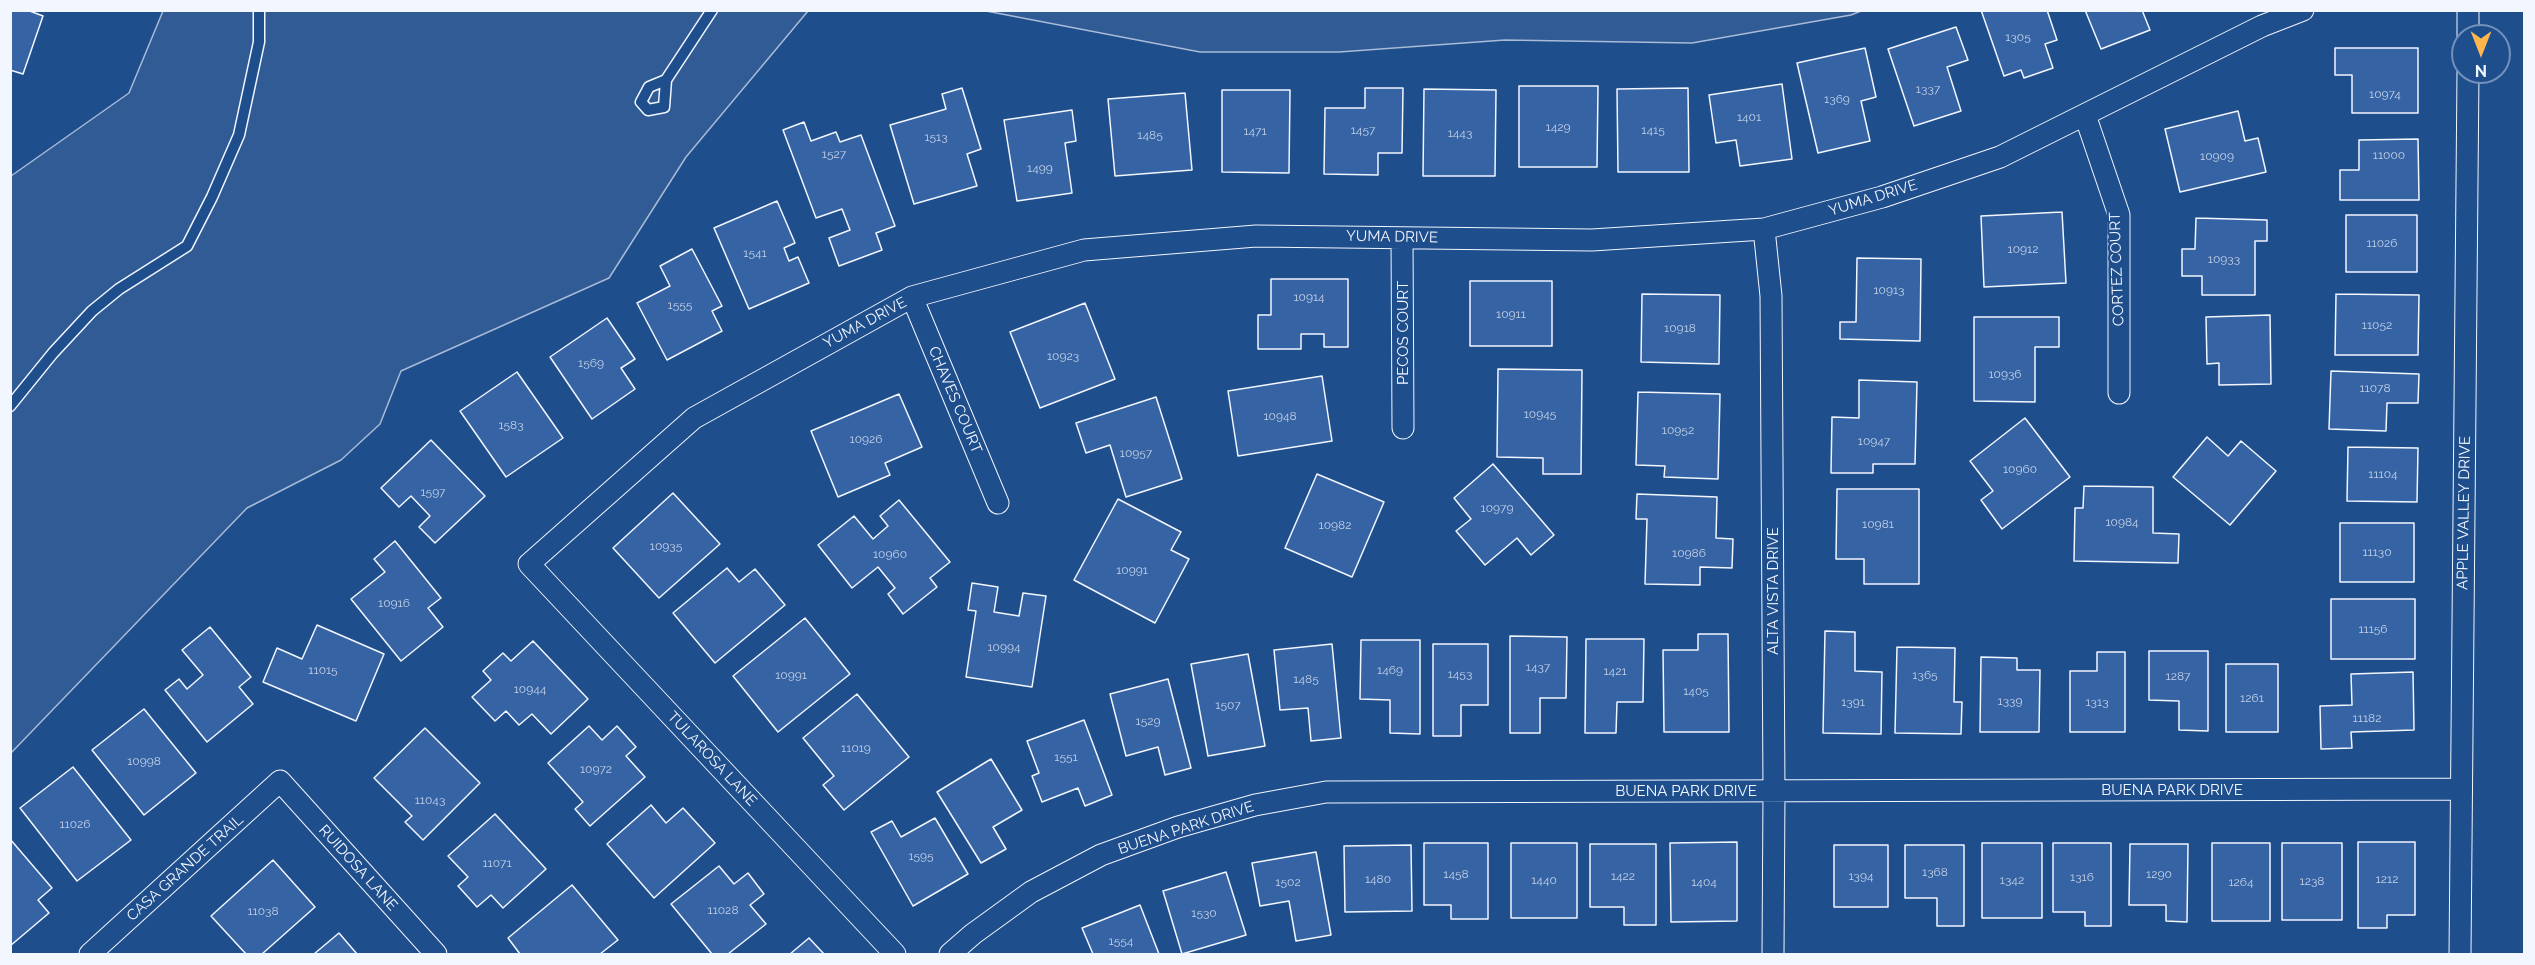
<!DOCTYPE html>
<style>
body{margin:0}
#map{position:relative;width:2535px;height:965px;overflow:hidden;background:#1f4e8c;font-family:Raleway,sans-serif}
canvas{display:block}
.frame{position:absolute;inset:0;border:12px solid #f2f6ff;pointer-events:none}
.north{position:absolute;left:2451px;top:24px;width:60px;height:60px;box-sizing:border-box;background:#1f4e8c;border:2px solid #7391ba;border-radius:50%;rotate:180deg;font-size:16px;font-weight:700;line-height:24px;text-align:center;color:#f2f6ff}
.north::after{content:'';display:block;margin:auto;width:21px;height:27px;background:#ffb74d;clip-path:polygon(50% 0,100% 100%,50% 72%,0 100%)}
</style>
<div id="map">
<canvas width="2535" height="965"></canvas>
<div class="frame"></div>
<div class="north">N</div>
</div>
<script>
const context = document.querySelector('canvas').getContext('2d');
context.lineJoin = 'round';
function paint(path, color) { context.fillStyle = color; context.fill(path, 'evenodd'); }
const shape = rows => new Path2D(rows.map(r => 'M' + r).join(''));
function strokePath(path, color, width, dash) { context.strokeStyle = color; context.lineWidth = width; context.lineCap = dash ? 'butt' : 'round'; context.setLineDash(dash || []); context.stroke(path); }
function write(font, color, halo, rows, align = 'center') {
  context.font = font + ' Raleway,sans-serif'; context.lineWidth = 4.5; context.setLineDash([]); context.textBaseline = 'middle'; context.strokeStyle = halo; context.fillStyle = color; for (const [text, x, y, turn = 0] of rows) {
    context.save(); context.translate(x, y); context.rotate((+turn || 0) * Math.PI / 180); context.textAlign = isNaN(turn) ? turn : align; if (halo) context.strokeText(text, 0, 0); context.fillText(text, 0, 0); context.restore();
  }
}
const built = shape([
 [163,11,808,11,686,157,609,278,401,371,380,424,341,460,247,508,11,753,11,176,129,93,163,11],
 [986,11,1861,11,1851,15,1692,43,1505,40,1339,52,1200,52,986,11]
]);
paint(built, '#305b95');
strokePath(built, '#a8bbd7', 1.5);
const building = shape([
 [10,10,27,10,43,16,23,74,10,70,10,10],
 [1981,10,2047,10,2057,40,2045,44,2053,68,2024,78,2021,70,2004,76,1981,10],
 [2085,10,2142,10,2150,30,2101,49,2085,10],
 [1956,27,1968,60,1947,67,1961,111,1914,126,1888,49,1956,27],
 [1865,48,1876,97,1861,101,1870,141,1818,153,1797,63,1865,48],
 [2335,48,2418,48,2418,113,2352,113,2352,75,2335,75,2335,48],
 [1782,84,1792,159,1740,166,1736,140,1716,143,1709,95,1782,84],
 [1519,86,1598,86,1597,167,1519,167,1519,86],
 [962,88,981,149,967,154,977,186,914,204,890,125,946,109,942,94,962,88],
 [1365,88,1403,88,1402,153,1378,153,1378,175,1324,174,1325,108,1365,108,1365,88],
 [1688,88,1689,172,1618,172,1617,89,1688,88],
 [1424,89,1496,90,1495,176,1423,176,1424,89],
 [1222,90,1290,90,1289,173,1222,172,1222,90],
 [1185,93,1192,170,1115,176,1108,99,1185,93],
 [1072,110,1076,141,1065,143,1072,193,1017,201,1004,120,1072,110],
 [2238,111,2245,141,2258,138,2266,172,2180,192,2165,129,2238,111],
 [804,122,811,141,836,132,840,142,861,135,895,226,876,233,882,250,839,266,829,238,850,230,842,209,816,218,783,130,804,122],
 [2418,139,2419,200,2340,200,2340,170,2359,170,2359,140,2418,139],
 [777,201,795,243,784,248,789,261,798,257,809,283,749,309,714,228,777,201],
 [2062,212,2066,283,1984,287,1981,216,2062,212],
 [2346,215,2417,215,2417,272,2346,272,2346,215],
 [2196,218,2267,220,2267,241,2255,241,2255,295,2202,295,2202,276,2182,276,2182,249,2195,249,2196,218],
 [692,249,722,306,712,311,722,331,667,360,637,303,670,286,660,266,692,249],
 [1857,258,1921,259,1920,341,1840,339,1840,322,1856,322,1857,258],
 [1271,279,1348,279,1348,347,1324,347,1324,334,1301,334,1301,349,1258,349,1258,315,1271,315,1271,279],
 [1470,281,1552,281,1552,346,1470,346,1470,281],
 [1642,294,1720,295,1719,364,1641,362,1642,294],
 [2336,294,2419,295,2418,355,2335,355,2336,294],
 [1085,303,1115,379,1040,408,1010,332,1085,303],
 [2270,315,2271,384,2219,385,2219,363,2207,364,2206,317,2270,315],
 [1974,317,2059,317,2059,347,2035,347,2035,402,1974,401,1974,317],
 [607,318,635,359,621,368,635,389,592,419,550,357,607,318],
 [1498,369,1582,370,1581,474,1543,474,1543,458,1497,457,1498,369],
 [2331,371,2419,374,2418,403,2387,403,2386,431,2329,429,2331,371],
 [517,372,563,438,506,477,460,411,517,372],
 [1322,376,1332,441,1238,456,1228,391,1322,376],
 [1859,380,1917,382,1915,464,1873,464,1873,473,1831,473,1832,417,1859,418,1859,380],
 [1638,392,1720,394,1718,479,1664,477,1665,466,1636,465,1638,392],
 [899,394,922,447,885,463,890,475,838,497,811,431,899,394],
 [1156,397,1182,479,1126,497,1110,445,1086,453,1076,423,1156,397],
 [2025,418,2070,477,2002,529,1981,500,1993,491,1970,461,2025,418],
 [2207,437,2228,456,2241,441,2276,471,2230,525,2173,477,2207,437],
 [431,440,485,496,435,543,419,527,430,516,411,496,399,507,381,488,431,440],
 [2348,447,2418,448,2417,502,2347,501,2348,447],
 [1493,464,1554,535,1531,555,1517,538,1485,565,1456,531,1471,519,1454,498,1493,464],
 [1317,474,1384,502,1352,577,1285,548,1317,474],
 [2084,486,2153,487,2153,533,2179,534,2178,563,2074,561,2075,508,2083,508,2084,486],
 [1837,489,1919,489,1919,584,1864,584,1864,559,1836,559,1837,489],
 [673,493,720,544,659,598,613,548,673,493],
 [1637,494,1717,497,1716,538,1733,539,1732,568,1700,567,1700,585,1645,584,1647,519,1636,519,1637,494],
 [1118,499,1181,532,1171,550,1189,559,1155,623,1074,580,1118,499],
 [899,500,950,562,930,578,937,587,903,614,888,594,895,588,878,567,852,588,818,545,854,516,873,539,888,526,880,516,899,500],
 [2340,523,2414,523,2414,582,2340,582,2340,523],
 [395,541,441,598,428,608,443,627,401,661,351,599,385,572,374,559,395,541],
 [727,568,739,582,755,569,785,605,715,663,673,613,727,568],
 [972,583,998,587,994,612,1019,616,1023,593,1046,596,1032,687,966,677,976,611,968,610,972,583],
 [2331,599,2415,599,2415,659,2331,659,2331,599],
 [805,618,850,674,778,732,733,676,805,618],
 [317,625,384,654,356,721,263,682,277,648,302,659,317,625],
 [210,627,251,677,239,687,253,704,207,742,165,690,179,679,187,689,203,675,182,650,210,627],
 [1825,631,1855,632,1855,671,1882,672,1881,734,1823,733,1825,631],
 [1698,634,1728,634,1729,732,1664,732,1663,650,1698,650,1698,634],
 [1510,636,1567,637,1566,698,1540,698,1540,733,1510,733,1510,636],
 [1586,639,1644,639,1643,702,1617,702,1616,733,1585,733,1586,639],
 [1361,640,1420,640,1420,734,1390,733,1390,700,1360,699,1361,640],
 [533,641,588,699,551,734,532,714,519,725,506,711,495,721,472,697,491,680,483,671,503,653,511,661,533,641],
 [1332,644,1341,738,1311,741,1308,708,1280,710,1274,650,1332,644],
 [1433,644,1488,644,1488,705,1461,705,1461,736,1433,736,1433,644],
 [1897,647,1955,648,1954,702,1962,702,1961,734,1895,733,1897,647],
 [2149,651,2208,651,2208,731,2179,730,2179,701,2149,700,2149,651],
 [2097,652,2125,652,2125,732,2070,732,2070,671,2097,671,2097,652],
 [1248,654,1265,746,1208,756,1191,664,1248,654],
 [1981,657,2017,658,2017,670,2040,670,2039,732,1980,732,1981,657],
 [2226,664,2278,664,2278,732,2226,732,2226,664],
 [2413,672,2414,730,2351,732,2352,748,2321,749,2320,706,2352,705,2351,674,2413,672],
 [1168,679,1191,768,1165,775,1158,747,1126,756,1110,694,1168,679],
 [857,694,909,757,844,810,823,785,834,776,803,738,857,694],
 [144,709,196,773,144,815,92,750,144,709],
 [1084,720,1112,795,1085,806,1078,788,1042,802,1032,776,1039,773,1027,741,1084,720],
 [589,726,602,740,617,726,636,747,626,756,645,777,590,826,575,809,583,802,548,763,589,726],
 [425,728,480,783,423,840,405,822,412,816,374,778,425,728],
 [991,759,1022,810,993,827,1006,849,981,863,937,792,991,759],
 [73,767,131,840,77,881,20,808,73,767],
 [651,805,666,823,683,808,715,843,654,898,607,844,651,805],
 [495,814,546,869,503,908,491,895,477,907,458,886,468,877,448,856,495,814],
 [935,818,968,874,913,906,871,832,892,821,901,837,935,818],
 [10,839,52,888,38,900,49,913,10,946,10,839],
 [1737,842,1737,921,1671,922,1670,843,1737,842],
 [2358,842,2415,842,2415,915,2387,915,2387,928,2358,928,2358,842],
 [1424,843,1488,843,1488,919,1451,919,1451,905,1424,905,1424,843],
 [1511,843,1577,843,1577,918,1511,918,1511,843],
 [1982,843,2042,843,2042,918,1982,918,1982,843],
 [2053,843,2111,843,2111,926,2085,926,2085,912,2053,912,2053,843],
 [2212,843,2270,843,2270,921,2212,921,2212,843],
 [2282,843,2342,843,2342,920,2282,920,2282,843],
 [1590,844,1656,844,1656,925,1624,925,1624,907,1590,907,1590,844],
 [2130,844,2188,844,2187,922,2166,921,2166,905,2129,905,2130,844],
 [1411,845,1412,911,1345,912,1344,846,1411,845],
 [1834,845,1888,845,1888,907,1834,907,1834,845],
 [1905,845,1964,845,1964,926,1937,926,1937,898,1905,898,1905,845],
 [1316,852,1331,935,1296,941,1289,901,1260,906,1252,863,1316,852],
 [273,860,315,907,262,954,246,954,211,916,273,860],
 [719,866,734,884,748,873,764,894,750,905,766,924,728,954,712,954,671,904,719,866],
 [1226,872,1246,935,1182,954,1163,891,1226,872],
 [572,885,618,940,600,954,520,954,508,938,572,885],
 [1140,905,1159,954,1093,954,1082,928,1140,905],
 [339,933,357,954,314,954,339,933],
 [809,938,824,954,790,954,809,938]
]);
paint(building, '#3563a3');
strokePath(building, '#f2f6ff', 1.5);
const lane = shape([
 [666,80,664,107,648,110,641,102,649,87,666,80,712,10],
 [10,406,53,353,92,311,119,289,187,246,212,197,239,135,259,42,259,10]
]);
const street = shape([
 [2468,36,2468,10],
 [2085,115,2119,215,2119,393],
 [1764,229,1771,296,1774,790,1773,954],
 [1402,238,1403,428],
 [912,297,998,503],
 [90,954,280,781,436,954],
 [895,954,529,564,694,418,912,297,1084,250,1256,236,1592,240,1764,229,1882,197,2000,157,2262,26,2303,10],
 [950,954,973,934,1031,892,1101,855,1178,827,1255,805,1326,792,2461,789],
 [2460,954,2468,72]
]);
strokePath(lane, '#f2f6ff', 13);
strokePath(street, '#f2f6ff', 23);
strokePath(lane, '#1f4e8c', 10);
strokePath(street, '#1f4e8c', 21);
write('12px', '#c3d1e8', null, [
 ["1305",2018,37],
 ["1337",1928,89],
 ["10974",2385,94],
 ["1369",1837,99],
 ["1401",1749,117],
 ["1429",1558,127],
 ["1457",1363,130],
 ["1415",1653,130],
 ["1471",1255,131],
 ["1443",1460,133],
 ["1485",1150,135],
 ["1513",936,137],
 ["1527",834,154],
 ["11000",2389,155],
 ["10909",2217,156],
 ["1499",1040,168],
 ["11026",2382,243],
 ["10912",2023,249],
 ["1541",755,253],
 ["10933",2224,259],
 ["10913",1889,290],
 ["10914",1309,297],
 ["1555",680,305],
 ["10911",1511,314],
 ["11052",2377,325],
 ["10918",1680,328],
 ["10923",1063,356],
 ["1569",591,363],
 ["10936",2005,374],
 ["11078",2375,388],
 ["10945",1540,414],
 ["10948",1280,416],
 ["1583",511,425],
 ["10952",1678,430],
 ["10926",866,439],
 ["10947",1874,441],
 ["10957",1136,453],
 ["10960",2020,469],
 ["11104",2383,474],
 ["1597",433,492],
 ["10979",1497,508],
 ["10984",2122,522],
 ["10981",1878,524],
 ["10982",1335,525],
 ["10935",666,546],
 ["11130",2377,552],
 ["10986",1689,553],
 ["10960",890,554],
 ["10991",1132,570],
 ["10916",394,603],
 ["11156",2373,629],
 ["10994",1004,647],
 ["1437",1538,667],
 ["11015",323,670],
 ["1469",1390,670],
 ["1421",1615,671],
 ["1453",1460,674],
 ["10991",791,675],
 ["1365",1925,675],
 ["1287",2178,676],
 ["1485",1306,679],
 ["10944",530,689],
 ["1405",1696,691],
 ["1261",2252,698],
 ["1339",2010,701],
 ["1391",1853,702],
 ["1313",2097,702],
 ["1507",1228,705],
 ["11182",2367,718],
 ["1529",1148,721],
 ["11019",856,748],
 ["1551",1066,757],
 ["10998",144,761],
 ["10972",596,769],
 ["11043",430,800],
 ["11026",75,824],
 ["1595",921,856],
 ["11071",497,863],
 ["1368",1935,872],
 ["1458",1456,874],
 ["1290",2159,874],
 ["1422",1623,876],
 ["1394",1861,876],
 ["1316",2082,877],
 ["1480",1378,879],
 ["1212",2387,879],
 ["1440",1544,880],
 ["1342",2012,880],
 ["1238",2312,881],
 ["1502",1288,882],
 ["1404",1704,882],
 ["1264",2241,882],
 ["11028",723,910],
 ["11038",263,911],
 ["1530",1204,913],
 ["1554",1121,941]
]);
write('15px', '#f2f6ff', '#1f4e8c', [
 ["YUMA DRIVE",1873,198,-17],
 ["YUMA DRIVE",1392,237,1],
 ["CORTEZ COURT",2117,269,-92],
 ["YUMA DRIVE",865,323,-28],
 ["PECOS COURT",1403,333,-90],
 ["CHAVES COURT",955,400,67],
 ["APPLE VALLEY DRIVE",2464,513,-89],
 ["ALTA VISTA DRIVE",1773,591,-90],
 ["TULAROSA LANE",712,759,47],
 ["BUENA PARK DRIVE",2172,790],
 ["BUENA PARK DRIVE",1686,791],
 ["BUENA PARK DRIVE",1186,828,-18],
 ["CASA GRANDE TRAIL",185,868,-42],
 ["RUIDOSA LANE",358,868,48]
]);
</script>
